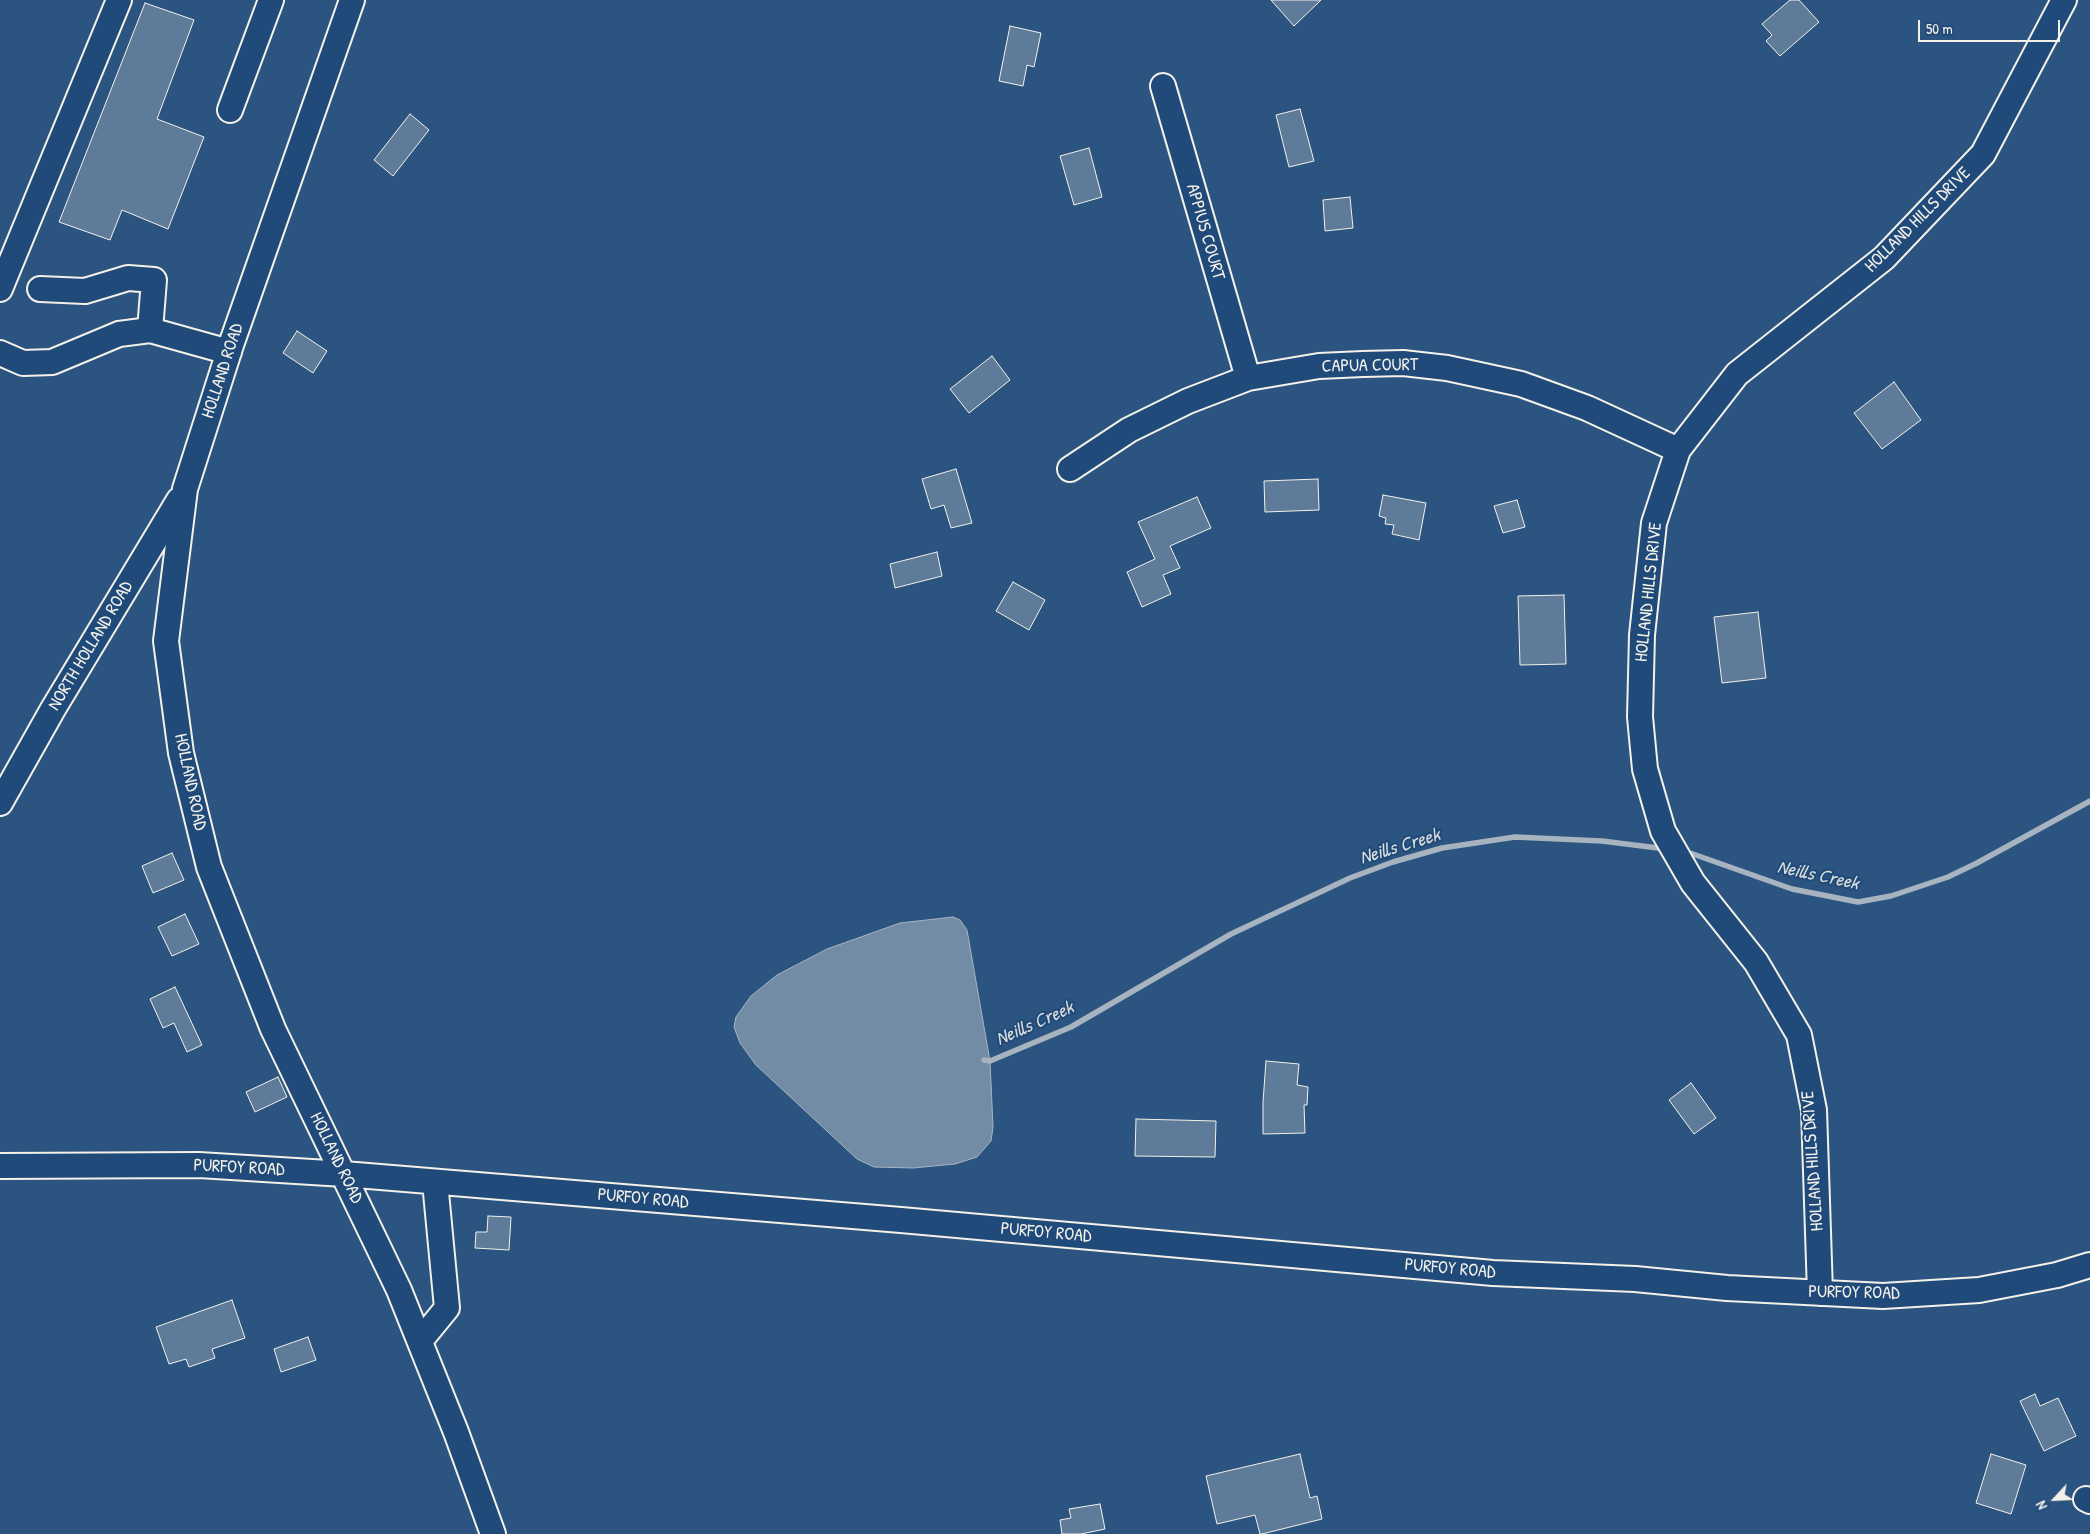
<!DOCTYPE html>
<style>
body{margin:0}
#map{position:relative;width:2090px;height:1534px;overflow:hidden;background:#2c5481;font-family:"Patrick Hand",sans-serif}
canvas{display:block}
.north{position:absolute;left:2030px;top:1474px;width:50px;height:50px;-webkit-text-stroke:4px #1f4a7a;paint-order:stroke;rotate:245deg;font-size:14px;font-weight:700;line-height:20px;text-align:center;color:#f4f1e8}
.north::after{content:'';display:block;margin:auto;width:18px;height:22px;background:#f4f1e8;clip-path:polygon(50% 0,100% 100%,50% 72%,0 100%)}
.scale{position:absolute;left:1918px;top:20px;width:142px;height:22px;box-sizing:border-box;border:2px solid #f4f1e8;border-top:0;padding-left:6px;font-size:15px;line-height:18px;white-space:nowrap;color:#f4f1e8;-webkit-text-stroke:4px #1f4a7a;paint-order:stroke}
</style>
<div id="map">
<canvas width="2090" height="1534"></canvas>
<div class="north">N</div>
<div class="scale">50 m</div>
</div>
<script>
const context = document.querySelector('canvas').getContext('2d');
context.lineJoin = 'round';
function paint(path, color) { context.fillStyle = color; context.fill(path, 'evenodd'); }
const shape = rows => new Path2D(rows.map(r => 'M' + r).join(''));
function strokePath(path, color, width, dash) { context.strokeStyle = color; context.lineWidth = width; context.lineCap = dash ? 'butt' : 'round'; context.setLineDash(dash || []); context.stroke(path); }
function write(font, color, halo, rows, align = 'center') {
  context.font = font + ' "Patrick Hand",sans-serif'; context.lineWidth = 4; context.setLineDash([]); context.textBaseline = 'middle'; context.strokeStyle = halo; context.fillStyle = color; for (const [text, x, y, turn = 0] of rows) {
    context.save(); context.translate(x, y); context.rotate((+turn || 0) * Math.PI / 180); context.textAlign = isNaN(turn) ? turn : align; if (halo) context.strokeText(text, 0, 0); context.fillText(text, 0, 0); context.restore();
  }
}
const water = shape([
 [953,917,960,920,967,930,990,1061,993,1127,991,1141,977,1157,955,1164,913,1168,874,1167,857,1159,756,1065,740,1043,734,1027,736,1017,751,996,777,975,827,949,900,923,953,917]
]);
paint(water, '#738ca6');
strokePath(water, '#a7b4c0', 1);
strokePath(shape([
 [1683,852,1693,854,1792,889,1858,902,1891,896,1948,877,1977,863,2090,801],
 [984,1060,990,1061,1071,1027,1231,934,1350,878,1393,862,1442,848,1515,837,1602,841,1666,849]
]), '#a7b4c0', 5.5);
const building = shape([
 [1271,0,1321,0,1294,26,1271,0],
 [1790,0,1799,0,1819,22,1780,56,1766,41,1772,35,1762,24,1790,0],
 [145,3,194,20,157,119,204,137,168,229,122,210,110,240,59,222,145,3],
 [1010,26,1041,33,1034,67,1027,65,1023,86,999,81,1010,26],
 [1300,109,1314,161,1289,167,1276,115,1300,109],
 [410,114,429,130,393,176,374,160,410,114],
 [1089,148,1102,197,1074,205,1060,156,1089,148],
 [1350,197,1353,228,1325,231,1323,200,1350,197],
 [297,331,327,351,313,373,283,353,297,331],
 [992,356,1010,380,969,413,950,389,992,356],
 [1894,382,1921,420,1882,449,1854,413,1894,382],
 [956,469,972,523,951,528,944,505,931,509,922,479,956,469],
 [1318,479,1319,510,1265,512,1264,481,1318,479],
 [1383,495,1426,503,1419,540,1392,534,1394,525,1385,524,1386,518,1379,516,1383,495],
 [1197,497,1211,528,1170,546,1180,568,1163,575,1171,594,1142,607,1127,572,1155,559,1138,522,1197,497],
 [1517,500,1525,527,1503,533,1494,506,1517,500],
 [937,552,942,576,895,588,890,564,937,552],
 [1013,582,1045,600,1029,630,996,611,1013,582],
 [1564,595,1566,664,1520,665,1518,596,1564,595],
 [1758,612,1766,678,1722,683,1714,617,1758,612],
 [172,853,184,880,153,893,142,866,172,853],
 [185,914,199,944,172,956,158,927,185,914],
 [175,987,202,1045,187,1052,174,1023,163,1028,150,999,175,987],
 [1266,1061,1299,1064,1297,1085,1308,1087,1307,1105,1304,1105,1305,1133,1263,1134,1263,1102,1266,1061],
 [278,1077,287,1097,255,1112,246,1092,278,1077],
 [1691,1083,1716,1118,1694,1134,1669,1100,1691,1083],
 [1136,1119,1216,1121,1215,1157,1135,1156,1136,1119],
 [488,1216,511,1217,509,1250,475,1248,476,1232,487,1232,488,1216],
 [232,1300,245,1338,212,1349,215,1358,189,1367,186,1359,169,1364,156,1327,232,1300],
 [308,1337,316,1360,281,1372,274,1349,308,1337],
 [2035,1394,2040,1406,2058,1398,2076,1436,2044,1451,2020,1401,2035,1394],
 [1300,1454,1310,1498,1317,1496,1322,1519,1262,1534,1260,1534,1255,1515,1217,1524,1206,1476,1300,1454],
 [1991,1454,2026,1465,2011,1514,1976,1503,1991,1454],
 [1100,1504,1105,1529,1081,1534,1062,1534,1060,1520,1071,1518,1069,1509,1100,1504]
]);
paint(building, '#5e7b9a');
strokePath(building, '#f4f1e8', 1);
const minor = shape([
 [352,0,231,345,185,489,166,641,181,753,209,867,273,1029,399,1290,456,1432,493,1534],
 [1163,86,1248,378],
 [230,110,271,0],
 [0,289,119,0],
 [40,289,85,291,128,278,154,280,150,330],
 [0,353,23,363,52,362,119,334,150,330,229,352],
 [1070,469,1129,430,1188,401,1248,378,1319,366,1363,364,1403,363,1447,368,1521,384,1587,408,1678,450],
 [0,803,53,709,179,500],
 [0,1166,199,1165,344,1174,901,1220,1493,1273,1635,1279,1727,1288,1883,1296,1979,1290,2057,1275,2090,1265],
 [1820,1293,1814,1110,1799,1035,1756,962,1693,883,1663,831,1645,769,1640,717,1642,635,1654,523,1678,450,1737,374,1884,258,1983,154,2064,0],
 [420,1341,447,1308,435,1182],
 [2086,1499,2090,1501]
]);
strokePath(minor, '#f4f1e8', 28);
strokePath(minor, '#1f4a7a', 24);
write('18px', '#f4f1e8', '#1f4a7a', [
 ["HOLLAND HILLS DRIVE",1918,220,-45],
 ["APPIUS COURT",1205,232,74],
 ["CAPUA COURT",1370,366,-1],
 ["HOLLAND ROAD",223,371,-72],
 ["HOLLAND HILLS DRIVE",1649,592,-84],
 ["NORTH HOLLAND ROAD",91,646,-59],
 ["HOLLAND ROAD",190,782,78],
 ["HOLLAND ROAD",336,1158,64],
 ["HOLLAND HILLS DRIVE",1813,1161,-94],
 ["PURFOY ROAD",239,1168,3],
 ["PURFOY ROAD",643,1199,5],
 ["PURFOY ROAD",1046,1233,5],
 ["PURFOY ROAD",1450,1269,5],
 ["PURFOY ROAD",1854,1293,1]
]);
write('italic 19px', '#dadddb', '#1f4a7a', [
 ["Neills Creek",1400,847,-17],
 ["Neills Creek",1818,876,12],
 ["Neills Creek",1035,1024,-24]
]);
</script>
